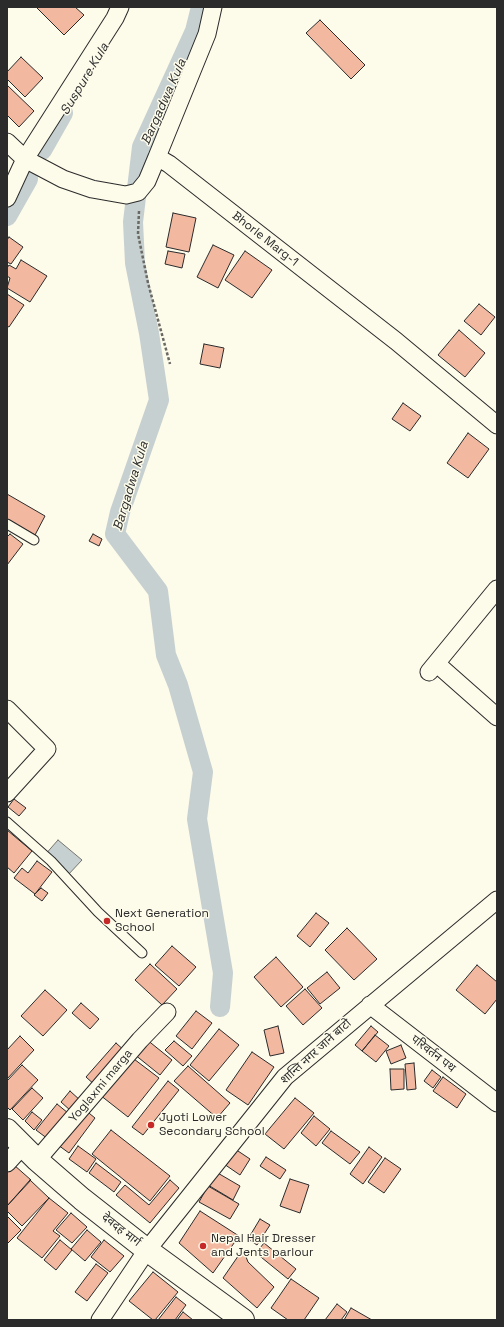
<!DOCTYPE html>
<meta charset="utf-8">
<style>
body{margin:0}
#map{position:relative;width:504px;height:1327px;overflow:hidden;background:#fdfbea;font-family:"Space Grotesk",sans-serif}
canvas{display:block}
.frame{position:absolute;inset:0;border:8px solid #2b2b2b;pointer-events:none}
</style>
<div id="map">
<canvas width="504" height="1327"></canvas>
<div class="frame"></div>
</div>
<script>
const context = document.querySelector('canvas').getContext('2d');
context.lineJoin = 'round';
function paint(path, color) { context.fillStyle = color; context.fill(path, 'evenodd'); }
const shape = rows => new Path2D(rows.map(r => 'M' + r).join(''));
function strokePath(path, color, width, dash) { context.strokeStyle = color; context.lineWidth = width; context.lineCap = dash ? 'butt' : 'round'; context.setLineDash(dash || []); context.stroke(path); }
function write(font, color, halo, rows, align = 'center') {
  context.font = font + ' "Space Grotesk","Noto Sans Devanagari",sans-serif'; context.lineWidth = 3; context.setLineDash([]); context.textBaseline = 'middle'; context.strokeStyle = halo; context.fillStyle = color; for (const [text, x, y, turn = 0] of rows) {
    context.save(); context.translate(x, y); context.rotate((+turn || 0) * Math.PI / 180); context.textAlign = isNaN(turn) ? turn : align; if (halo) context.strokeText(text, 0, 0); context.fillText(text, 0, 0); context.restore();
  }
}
const water = shape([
 [58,840,82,860,67,876,44,856,58,840]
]);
paint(water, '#c7d0d0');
strokePath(water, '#74746e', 1);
strokePath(shape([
 [201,7,195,31,142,147,133,222,135,263,149,333,159,400,120,512,115,534,158,591,166,655,178,685,203,772,197,819,223,973,220,1007],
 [42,150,63,113],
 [7,216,28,179]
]), '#c7d0d0', 20);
const building = shape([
 [36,7,75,7,84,15,64,35,36,7],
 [320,20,365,65,351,79,306,33,320,20],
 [21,57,43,78,25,97,7,79,7,72,21,57],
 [7,85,34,111,19,127,7,115,7,85],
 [173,213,196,218,189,252,166,247,173,213],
 [9,237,23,247,11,264,7,262,7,240,9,237],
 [213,245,234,255,218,288,197,277,213,245],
 [168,251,185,254,182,268,165,264,168,251],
 [245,251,272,270,252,298,225,280,245,251],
 [21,260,47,276,30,302,7,288,10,278,7,276,7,268,9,265,16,269,21,260],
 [7,294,24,305,9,327,7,326,7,294],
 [479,304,495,317,481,335,464,321,479,304],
 [459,330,485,353,465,377,438,355,459,330],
 [204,344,224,348,220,368,200,364,204,344],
 [403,403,421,416,410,431,392,419,403,403],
 [468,433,489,449,468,478,447,463,468,433],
 [7,494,45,516,35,535,7,519,7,494],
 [10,534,23,544,7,565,7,537,10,534],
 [93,534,102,539,99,546,89,541,93,534],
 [14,799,26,808,19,816,8,807,14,799],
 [7,830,32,851,14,873,7,867,7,830],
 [37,861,52,872,35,894,14,878,22,868,28,873,37,861],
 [41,888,48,893,42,901,34,895,41,888],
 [316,913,329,923,310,947,297,936,316,913],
 [347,928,377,959,354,980,325,950,347,928],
 [172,946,196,967,179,986,155,965,172,946],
 [276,957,303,987,281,1007,254,977,276,957],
 [150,964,177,989,162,1005,135,980,150,964],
 [477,965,497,982,497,999,485,1014,456,990,477,965],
 [327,972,340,988,320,1004,307,988,327,972],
 [305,989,322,1008,303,1025,286,1006,305,989],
 [45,990,67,1010,43,1036,21,1016,45,990],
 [81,1003,99,1019,90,1029,72,1013,81,1003],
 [196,1011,212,1023,192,1049,176,1036,196,1011],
 [278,1026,284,1053,270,1056,264,1030,278,1026],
 [371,1026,378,1032,362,1051,355,1045,371,1026],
 [219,1029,239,1045,209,1081,190,1065,219,1029],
 [375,1035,389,1046,376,1062,362,1051,375,1035],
 [20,1036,34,1050,7,1079,7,1050,20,1036],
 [146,1039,172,1060,160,1075,134,1054,146,1039],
 [174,1041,192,1056,183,1066,165,1050,174,1041],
 [116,1043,126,1052,96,1086,86,1077,116,1043],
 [401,1045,406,1058,391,1064,386,1051,401,1045],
 [252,1052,274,1067,248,1105,226,1090,252,1052],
 [130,1056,159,1078,128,1117,100,1095,130,1056],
 [414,1063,416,1089,407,1090,405,1064,414,1063],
 [22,1065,38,1080,10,1110,7,1107,7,1081,22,1065],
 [188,1066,230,1103,217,1118,174,1081,188,1066],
 [390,1069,404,1069,404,1089,391,1090,390,1069],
 [432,1070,441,1077,433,1088,424,1081,432,1070],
 [443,1077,466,1094,457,1108,433,1091,443,1077],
 [168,1081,179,1090,143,1135,132,1127,168,1081],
 [32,1088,43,1098,23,1120,12,1109,32,1088],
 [70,1091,81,1101,71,1111,61,1102,70,1091],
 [295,1098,314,1113,284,1149,265,1134,295,1098],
 [57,1104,68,1113,48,1139,36,1130,57,1104],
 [84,1109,95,1118,69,1153,58,1145,84,1109],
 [32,1112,42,1120,34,1130,25,1121,32,1112],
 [314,1116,330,1129,316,1146,301,1133,314,1116],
 [111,1130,170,1176,150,1201,92,1154,111,1130],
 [331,1131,360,1152,350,1164,322,1143,331,1131],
 [78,1146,96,1159,87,1172,69,1159,78,1146],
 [369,1147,382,1157,363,1184,350,1174,369,1147],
 [235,1149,250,1159,240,1175,224,1164,235,1149],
 [266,1157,286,1170,280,1179,260,1166,266,1157],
 [385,1158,401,1169,384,1193,368,1182,385,1158],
 [96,1163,121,1182,114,1192,89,1173,96,1163],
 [14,1165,31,1180,7,1206,7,1173,14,1165],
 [216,1172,240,1186,233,1200,208,1185,216,1172],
 [290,1179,309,1185,300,1213,280,1206,290,1179],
 [30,1180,49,1198,22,1226,7,1211,7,1206,30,1180],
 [170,1180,179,1188,150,1223,116,1195,125,1185,149,1205,170,1180],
 [208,1186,239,1204,230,1219,199,1202,208,1186],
 [49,1198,68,1213,53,1231,60,1236,42,1258,17,1238,49,1198],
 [200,1211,239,1236,213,1273,179,1243,200,1211],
 [71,1213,87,1227,72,1243,56,1230,71,1213],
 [7,1216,21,1230,7,1244,7,1216],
 [260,1219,270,1225,257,1245,248,1239,260,1219],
 [87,1230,101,1242,85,1261,71,1249,87,1230],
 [60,1240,72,1250,56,1270,44,1260,60,1240],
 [104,1240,124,1256,110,1272,91,1257,104,1240],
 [264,1243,296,1269,288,1279,256,1253,264,1243],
 [243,1249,248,1262,274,1287,257,1308,223,1278,243,1249],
 [96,1264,108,1273,87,1301,75,1292,96,1264],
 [153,1272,178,1292,155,1320,153,1320,129,1301,153,1272],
 [291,1279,319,1298,304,1320,288,1320,271,1308,291,1279],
 [176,1297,186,1305,175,1320,158,1320,176,1297],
 [337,1304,347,1312,341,1320,325,1320,337,1304],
 [351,1308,372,1320,344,1320,351,1308],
 [183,1312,193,1320,177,1320,183,1312]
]);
paint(building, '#f2b8a0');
strokePath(building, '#2b2b2b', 1);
const service = shape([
 [7,524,34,540],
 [7,822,51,861,98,912,142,953]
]);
const minor = shape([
 [7,142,25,159,63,179,92,189,126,195,138,192,147,181,157,157,169,164,396,341,497,425],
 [157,157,207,34,213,7],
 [7,198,25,159,115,18,120,7],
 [437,664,497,717],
 [429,672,497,589],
 [7,709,47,749,7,793],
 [370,1005,497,1103],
 [37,1160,140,1040,167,1012],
 [7,1163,17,1152,25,1148],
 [100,1320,147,1250,285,1077,497,900]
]);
const primary = shape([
 [7,1130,37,1160,82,1199,147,1250,243,1320]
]);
strokePath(service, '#2b2b2b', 11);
strokePath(minor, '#2b2b2b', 19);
strokePath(primary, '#2b2b2b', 24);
strokePath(shape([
 [139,211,138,234,148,283,170,364]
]), '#6a6964', 2.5, [3, 2]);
strokePath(service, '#fdfbea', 9);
strokePath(minor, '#fdfbea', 17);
strokePath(primary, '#fdfbea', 22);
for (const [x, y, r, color] of [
 [107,921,4,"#c62828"],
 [151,1125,4,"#c62828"],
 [203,1246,4,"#c62828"]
]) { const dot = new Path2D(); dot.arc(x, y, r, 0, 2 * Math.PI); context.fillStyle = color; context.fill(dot); strokePath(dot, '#fdfbea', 1.5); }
write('12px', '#2b2b2b', '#fdfbea', [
 ["Bhorle Marg-1",265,239,38],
 ["शान्ति नगर जाने बाटो",316,1052,-42],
 ["परिवर्तन पथ",433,1054,38],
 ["Yoglaxmi marga",101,1086,-50],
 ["देवदह मार्ग",121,1230,38]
]);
write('12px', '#2b2b2b', '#fdfbea', [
 ["Next Generation",115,914],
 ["School",115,928],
 ["Jyoti Lower",159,1118],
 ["Secondary School",159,1132],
 ["Nepal Hair Dresser",211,1239],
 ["and Jents parlour",211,1253]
], 'left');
write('italic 13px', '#2b2b2b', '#fdfbea', [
 ["Suspure Kula",85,79,-59],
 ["Bargadwa Kula",164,102,-66],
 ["Bargadwa Kula",131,486,-73]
]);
</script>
